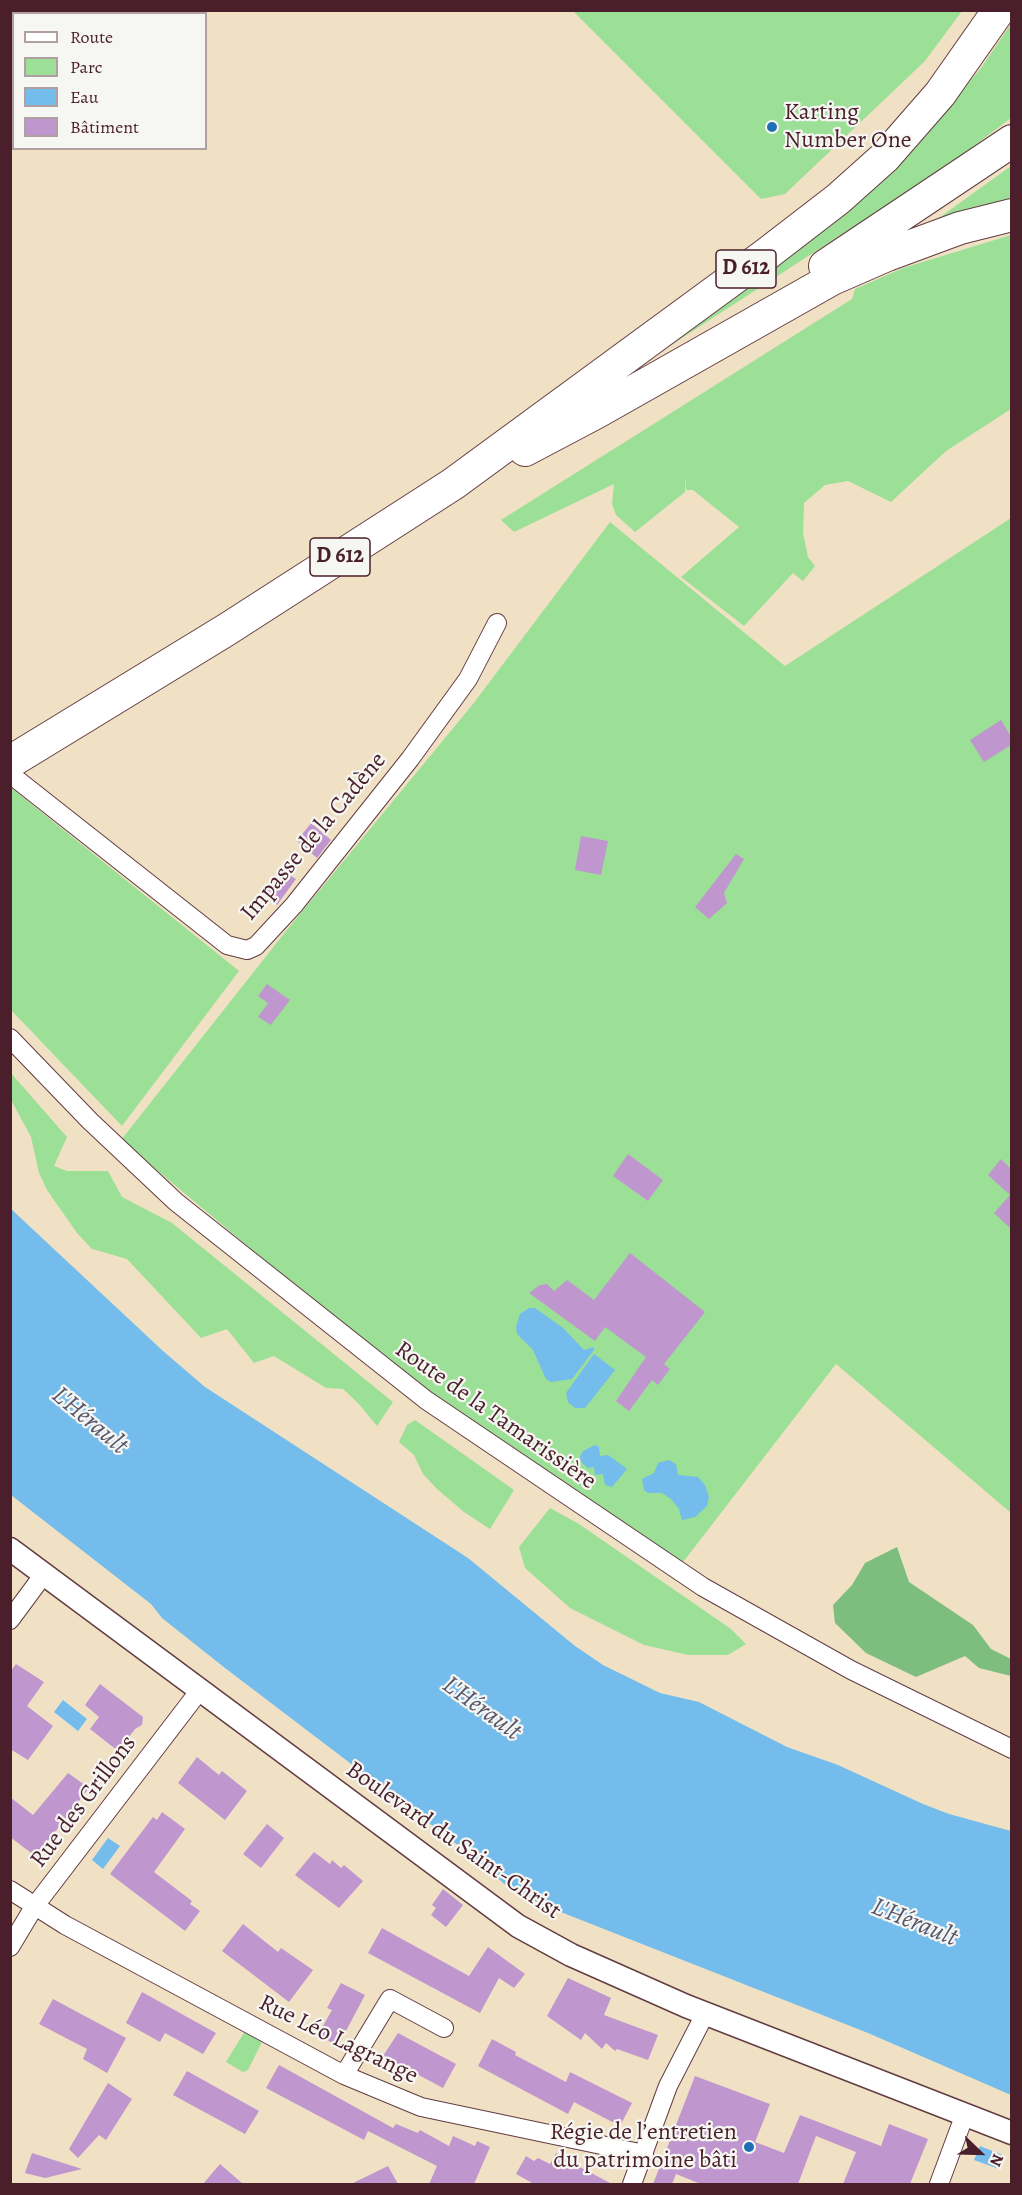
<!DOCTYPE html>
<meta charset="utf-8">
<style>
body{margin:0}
#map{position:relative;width:1022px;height:2195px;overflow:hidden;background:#f0e1c5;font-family:Alegreya,serif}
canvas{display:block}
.frame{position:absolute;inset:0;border:12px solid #4a1f2b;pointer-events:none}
.legend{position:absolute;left:12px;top:12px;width:195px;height:138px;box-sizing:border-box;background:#f6f6f2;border:2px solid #b1a0a2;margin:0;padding:8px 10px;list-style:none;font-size:18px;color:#4a1f2b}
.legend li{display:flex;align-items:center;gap:12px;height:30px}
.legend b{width:30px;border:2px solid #b1a0a2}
.north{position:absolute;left:950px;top:2123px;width:60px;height:60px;-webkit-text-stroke:4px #f6f6f2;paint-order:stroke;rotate:113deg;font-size:16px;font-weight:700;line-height:24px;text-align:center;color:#4a1f2b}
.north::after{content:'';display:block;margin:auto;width:21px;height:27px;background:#4a1f2b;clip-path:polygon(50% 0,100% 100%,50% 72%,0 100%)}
</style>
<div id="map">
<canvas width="1022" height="2195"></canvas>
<div class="frame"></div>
<ul class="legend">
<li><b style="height:8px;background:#fff"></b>Route</li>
<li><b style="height:16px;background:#9cdf96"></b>Parc</li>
<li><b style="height:16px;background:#73bceb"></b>Eau</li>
<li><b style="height:16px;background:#c096cf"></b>Bâtiment</li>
</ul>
<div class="north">N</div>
</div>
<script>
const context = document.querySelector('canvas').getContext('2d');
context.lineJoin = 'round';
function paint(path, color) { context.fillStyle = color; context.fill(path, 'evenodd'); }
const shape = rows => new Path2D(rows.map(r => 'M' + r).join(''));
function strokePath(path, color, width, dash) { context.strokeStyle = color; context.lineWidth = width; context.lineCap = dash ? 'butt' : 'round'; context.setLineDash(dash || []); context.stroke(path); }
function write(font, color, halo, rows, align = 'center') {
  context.font = font + ' Alegreya,serif'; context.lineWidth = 4.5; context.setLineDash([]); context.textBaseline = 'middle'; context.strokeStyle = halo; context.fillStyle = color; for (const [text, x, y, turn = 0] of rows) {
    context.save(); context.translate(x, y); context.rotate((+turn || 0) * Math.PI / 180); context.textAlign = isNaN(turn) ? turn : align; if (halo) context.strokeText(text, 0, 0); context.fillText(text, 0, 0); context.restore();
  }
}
paint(shape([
 [573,11,962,11,925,61,785,194,761,199],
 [1011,24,1011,118,947,166,628,373,913,148,981,68],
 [1011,166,1011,202,962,211,936,220],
 [1011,235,1011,409,946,451,891,502,848,481,825,485,804,503,803,533,808,557,815,566,803,581,793,573,744,626,681,577,739,527,693,490,686,490,685,474,685,492,635,532,616,515,612,504,614,484,514,532,501,520,852,299,855,289,903,268],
 [1011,518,1011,1513,836,1364,680,1566,417,1388,121,1140,286,931,473,704,610,522,785,666],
 [10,787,239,971,122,1126,11,1010],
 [10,1072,67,1137,54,1166,67,1171,108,1171,122,1197,172,1223,393,1402,377,1426,358,1403,343,1389,326,1388,274,1356,254,1363,227,1329,201,1338,127,1259,92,1249,77,1233,47,1190,39,1173,31,1137,11,1100],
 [415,1420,514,1490,490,1529,464,1512,437,1489,423,1474,414,1455,399,1442,407,1425],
 [550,1508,579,1524,731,1629,746,1644,728,1655,688,1655,644,1645,570,1608,525,1568,519,1547],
 [245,2031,262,2042,248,2070,243,2072,226,2062]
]), '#9cdf96');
paint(shape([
 [897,1547,909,1582,973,1625,991,1649,1011,1659,1011,1676,979,1668,965,1656,916,1677,866,1653,835,1623,833,1605,852,1585,865,1563]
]), '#7dbe7f');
paint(shape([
 [10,1208,163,1351,205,1387,468,1558,575,1646,603,1665,660,1693,699,1702,787,1747,838,1765,923,1804,949,1814,1011,1831,1011,2095,868,2033,543,1905,508,1887,467,1852,225,1668,162,1618,151,1604,11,1495],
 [529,1308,535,1308,563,1328,584,1350,593,1347,594,1350,572,1379,551,1382,546,1379,533,1350,517,1334,516,1327,520,1314],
 [594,1354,615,1370,585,1408,575,1408,568,1402,566,1393],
 [595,1445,599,1447,600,1456,608,1455,627,1469,612,1487,605,1485,603,1474,595,1475,594,1467,588,1468,581,1462,580,1456,583,1451],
 [669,1460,676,1464,678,1475,698,1477,705,1485,709,1497,707,1506,695,1517,682,1520,679,1509,671,1499,662,1493,648,1493,644,1490,642,1479,654,1473,658,1463],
 [63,1700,87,1719,78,1731,54,1712],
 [108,1838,120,1846,103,1869,92,1860],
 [980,2146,1005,2156,999,2169,974,2160]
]), '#73bceb');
paint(shape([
 [1001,720,1011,737,1011,745,984,762,970,740],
 [311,823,331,840,317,858,297,841],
 [581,836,608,841,601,875,575,870],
 [736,854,744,859,724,893,727,903,709,919,695,907],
 [283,871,296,879,277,905,265,894],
 [267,984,290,1000,271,1025,258,1017,268,1003,258,996],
 [628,1154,663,1180,648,1201,613,1176],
 [1001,1159,1011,1169,1011,1229,994,1213,1010,1195,988,1175],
 [630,1253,705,1312,664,1364,670,1369,658,1385,652,1380,629,1411,616,1401,646,1357,605,1327,595,1341,529,1293,540,1285,547,1284,554,1291,567,1280,594,1300],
 [16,1664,44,1682,27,1706,53,1726,28,1760,10,1749,10,1672],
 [100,1684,143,1717,142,1725,135,1729,118,1751,90,1729,99,1717,85,1705],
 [197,1757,219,1775,222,1771,247,1791,225,1820,178,1783],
 [68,1773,89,1788,48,1841,50,1843,38,1858,10,1837,10,1797,33,1815],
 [162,1812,185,1829,154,1872,192,1901,190,1904,200,1911,185,1931,110,1874,153,1817,157,1820],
 [267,1824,284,1838,261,1868,243,1854],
 [314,1852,330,1864,332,1860,341,1868,344,1865,363,1881,339,1908,295,1875],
 [443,1889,463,1905,446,1927,431,1915,436,1908,432,1905],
 [243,1924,278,1952,281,1948,313,1970,289,2002,222,1951],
 [382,1928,469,1976,488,1947,525,1974,514,1988,499,1978,480,2013,368,1953],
 [568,1978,611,1998,604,2015,658,2035,648,2060,617,2049,615,2051,606,2043,602,2049,585,2033,581,2040,547,2016],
 [341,1983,365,1995,338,2046,318,2035,332,2010,327,2008],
 [142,1992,216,2033,203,2054,165,2033,160,2042,126,2023],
 [53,1999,126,2038,107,2073,83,2059,87,2049,39,2024],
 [398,2033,456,2064,443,2088,383,2056],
 [492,2039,516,2052,515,2055,566,2082,570,2072,632,2103,620,2126,574,2102,568,2114,478,2066],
 [279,2065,393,2128,396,2124,418,2133,420,2130,449,2146,453,2136,475,2146,477,2141,490,2147,474,2184,429,2184,437,2166,368,2131,364,2140,266,2088],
 [187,2071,259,2111,245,2134,173,2095],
 [695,2076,770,2104,755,2142,784,2153,800,2115,881,2146,889,2124,928,2139,910,2184,843,2184,856,2152,816,2136,798,2184,701,2184,676,2174,672,2184,653,2184],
 [108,2083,132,2099,106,2140,99,2135,78,2158,69,2149],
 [32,2153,82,2169,45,2178,25,2173],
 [556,2153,578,2166,612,2184,534,2184,516,2174,526,2156,534,2161,538,2158,550,2164],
 [220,2164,243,2184,203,2184],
 [388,2166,398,2184,351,2184]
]), '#c096cf');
const minor = shape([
 [10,774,227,945,247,950,256,946,294,905,410,759,468,679,497,623],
 [10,1038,90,1121,176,1202,426,1400,703,1587,851,1670,1012,1749],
 [10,1620,44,1574],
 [10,1890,65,1925,344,2075,421,2107,644,2154],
 [10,1947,34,1907,200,1690],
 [344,2075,390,1999,444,2028],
 [632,2184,668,2086,706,2012],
 [939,2184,965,2114]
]);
const tertiary = shape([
 [10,1549,518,1926,571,1955,686,2006,1012,2133]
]);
const trunk = shape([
 [825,266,1012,141],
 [525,450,597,412,832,279,887,255,960,228,1012,215],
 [10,762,226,630,453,484,764,256,838,199,885,157,940,94,999,10]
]);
strokePath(minor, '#633c42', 20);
strokePath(tertiary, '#633c42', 25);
strokePath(trunk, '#633c42', 34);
strokePath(minor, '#fff', 18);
strokePath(tertiary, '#fff', 22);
strokePath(trunk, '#fff', 32);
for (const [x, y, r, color] of [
 [772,127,6,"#1f6fb2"],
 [749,2147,6,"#1f6fb2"]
]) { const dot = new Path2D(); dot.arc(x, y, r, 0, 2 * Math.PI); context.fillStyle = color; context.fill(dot); strokePath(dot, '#f6f6f2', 2); }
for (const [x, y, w] of [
 [746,269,60],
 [340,557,60]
]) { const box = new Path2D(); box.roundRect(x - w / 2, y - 19, w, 38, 4.5); context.fillStyle = '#f6f6f2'; context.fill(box); strokePath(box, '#4a1f2b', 1.5); }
write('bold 22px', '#4a1f2b', null, [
 ["D 612",746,269],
 ["D 612",340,557]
]);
write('24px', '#4a1f2b', '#f6f6f2', [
 ["Karting",784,113],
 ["Number One",784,141],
 ["Régie de l’entretien",737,2133,"right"],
 ["du patrimoine bâti",737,2161,"right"]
], 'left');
write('24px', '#4a1f2b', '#f6f6f2', [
 ["Impasse de la Cadène",314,837,-50],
 ["Route de la Tamarissière",495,1416,35],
 ["Rue des Grillons",84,1802,-53],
 ["Boulevard du Saint-Christ",453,1841,35],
 ["Rue Léo Lagrange",338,2040,26]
]);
write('italic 26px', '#58566e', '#f6f6f2', [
 ["L'Hérault",89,1421,40],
 ["L'Hérault",481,1709,36],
 ["L'Hérault",914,1923,22]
]);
</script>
